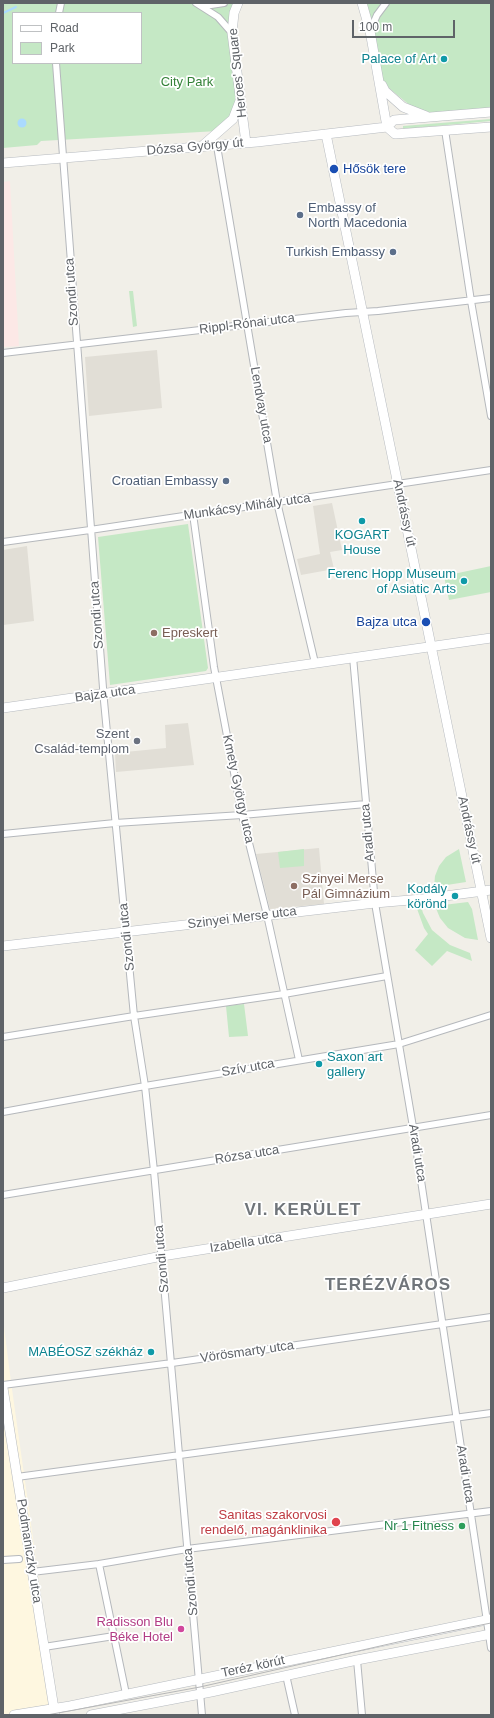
<!DOCTYPE html>
<meta charset="utf-8">
<style>
body{margin:0}
#map{position:relative;width:494px;height:1718px;overflow:hidden;background:#f1efe8;font-family:Helvetica,sans-serif}
canvas{display:block}
.frame{position:absolute;inset:0;border:4px solid #5f6368;pointer-events:none}
.legend{position:absolute;left:12px;top:12px;width:130px;height:52px;box-sizing:border-box;background:#fff;border:1px solid #bfc1c3;margin:0;padding:5px 7px;list-style:none;font-size:12px;color:#5f6368}
.legend li{display:flex;align-items:center;gap:8px;height:20px}
.legend b{width:20px;border:1px solid #bfc1c3}
.scale{position:absolute;left:352px;top:20px;width:103px;height:18px;box-sizing:border-box;border:2px solid #5f6368;border-top:0;padding-left:5px;font-size:12px;line-height:14px;white-space:nowrap;color:#5f6368;-webkit-text-stroke:3px #fff;paint-order:stroke}
</style>
<div id="map">
<canvas width="494" height="1718"></canvas>
<div class="frame"></div>
<ul class="legend">
<li><b style="height:5px;background:#fff"></b>Road</li>
<li><b style="height:11px;background:#c5e8c5"></b>Park</li>
</ul>
<div class="scale">100 m</div>
</div>
<script>
const context = document.querySelector('canvas').getContext('2d');
context.lineJoin = 'round';
function paint(path, color) { context.fillStyle = color; context.fill(path, 'evenodd'); }
const shape = rows => new Path2D(rows.map(r => 'M' + r).join(''));
function strokePath(path, color, width, dash) { context.strokeStyle = color; context.lineWidth = width; context.lineCap = dash ? 'butt' : 'round'; context.setLineDash(dash || []); context.stroke(path); }
function write(font, color, halo, rows, align = 'center') {
  context.font = font + ' Helvetica,sans-serif'; context.lineWidth = 3.5; context.setLineDash([]); context.textBaseline = 'middle'; context.strokeStyle = halo; context.fillStyle = color; for (const [text, x, y, turn = 0] of rows) {
    context.save(); context.translate(x, y); context.rotate((+turn || 0) * Math.PI / 180); context.textAlign = isNaN(turn) ? turn : align; if (halo) context.strokeText(text, 0, 0); context.fillText(text, 0, 0); context.restore();
  }
}
paint(shape([
 [3,1319,11,1382,58,1715,3,1715]
]), '#fef7e0');
paint(shape([
 [157,350,162,408,89,416,85,357],
 [332,503,342,550,330,552,334,569,301,575,297,559,320,554,313,506],
 [27,546,34,621,3,625,3,550],
 [188,723,194,765,116,772,115,753,166,748,165,725],
 [319,848,324,904,270,909,256,854]
]), '#e1ded6');
paint(shape([
 [10,181,19,346,3,347,3,182]
]), '#fce8e6');
paint(shape([
 [3,3,238,3,234,13,240,100,231,115,218,131,41,141,37,145,3,148],
 [13,13,141,13,141,63,13,63],
 [362,3,491,3,491,108,432,113,412,107,379,80],
 [491,119,491,121,403,129,403,126],
 [129,291,133,291,137,326,133,327],
 [188,524,208,668,206,671,110,685,98,537],
 [491,566,491,592,449,600,444,576],
 [304,849,304,866,280,868,278,852],
 [459,849,466,882,434,887,435,876,439,866,446,857],
 [468,902,472,909,478,940,465,938,448,928,440,918,435,906],
 [416,906,421,906,423,913,432,930,450,945,470,953,472,961,447,951,432,966,415,950,428,934,424,928],
 [244,1004,248,1036,229,1037,226,1006]
]), '#c5e8c5');
paint(shape([
 '17.5 123a4.5 4.5 0 1 1 9 0a4.5 4.5 0 1 1-9 0Z'
]), '#aadaff');
strokePath(shape([
 [3,13,16,7]
]), '#aadaff', 2);
const street = shape([
 [196,3,218,17,232,33],
 [200,4,211,5,224,3],
 [59,13,61,3],
 [370,31,377,15,386,3],
 [56,63,104,701,134,1016,145,1086,154,1171,202,1715],
 [445,130,471,301,491,416],
 [217,146,277,502,315,663],
 [3,353,346,313,378,311,491,298],
 [193,514,214,667,242,815,267,915,299,1060],
 [3,542,90,530,491,470],
 [353,657,375,903,413,1127,491,1648],
 [3,834,115,823,242,815,366,804],
 [3,1037,134,1016,284,994,387,976],
 [3,1112,145,1086,399,1044,491,1015],
 [3,1195,491,1115],
 [3,1385,172,1363,491,1317],
 [17,1477,491,1413],
 [3,1560,19,1559],
 [99,1564,126,1694],
 [32,1572,99,1564,187,1549,491,1511],
 [44,1647,114,1636],
 [357,1660,362,1715],
 [286,1675,295,1715]
]);
const secondary = shape([
 [238,3,234,13,232,33,246,143],
 [362,3,370,31,387,127],
 [382,85,385,91,403,107,426,116],
 [387,127,395,134,491,127],
 [326,134,491,938],
 [201,147,233,119,240,101],
 [3,163,257,142,387,127,394,120,491,112],
 [3,708,491,638],
 [3,946,375,903,422,899,491,890],
 [3,1288,162,1256,491,1204],
 [3,1388,55,1715],
 [14,1715,70,1706,491,1619],
 [91,1715,211,1692,357,1660,491,1634]
]);
strokePath(street, '#b5b8bc', 8);
strokePath(secondary, '#b6babf', 10);
strokePath(street, '#fff', 6);
strokePath(secondary, '#fff', 9);
strokePath(shape([
 [47,1715,200,1687,411,1639,491,1623]
]), '#b6b7b8', 1);
for (const [x, y, r, color] of [
 [444,59,4,"#0f9aa8"],
 [334,169,5,"#1a4fb4"],
 [300,215,4,"#5c6f8a"],
 [393,252,4,"#5c6f8a"],
 [226,481,4,"#5c6f8a"],
 [362,521,4,"#0f9aa8"],
 [464,581,4,"#0f9aa8"],
 [426,622,5,"#1a4fb4"],
 [154,633,4,"#8d6e63"],
 [137,741,4,"#6b7280"],
 [294,886,4,"#8d6e63"],
 [455,896,4,"#0f9aa8"],
 [319,1064,4,"#0f9aa8"],
 [151,1352,4,"#0f9aa8"],
 [336,1522,5,"#e0444e"],
 [462,1526,4,"#2e9e5b"],
 [181,1629,4,"#d1479c"]
]) { const dot = new Path2D(); dot.arc(x, y, r, 0, 2 * Math.PI); context.fillStyle = color; context.fill(dot); strokePath(dot, '#fff', 1.5); }
write('13px', '#0d838f', '#fff', [
 ["Palace of Art",436,59],
 ["KOGART",362,535,"center"],
 ["House",362,550,"center"],
 ["Ferenc Hopp Museum",456,574],
 ["of Asiatic Arts",456,589],
 ["Kodály",447,889],
 ["körönd",447,904],
 ["Saxon art",327,1057,"left"],
 ["gallery",327,1072,"left"],
 ["MABÉOSZ székház",143,1352]
], 'right');
write('13px', '#5f6368', '#fff', [
 ["Heroes' Square",238,73,-96],
 ["Dózsa György út",195,147,-5],
 ["Szondi utca",72,292,-94],
 ["Rippl-Rónai utca",247,324,-7],
 ["Lendvay utca",261,405,80],
 ["Munkácsy Mihály utca",247,507,-8],
 ["Andrássy út",404,513,78],
 ["Szondi utca",97,615,-94],
 ["Bajza utca",105,694,-8],
 ["Kmety György utca",238,789,78],
 ["Andrássy út",469,830,78],
 ["Aradi utca",368,833,-95],
 ["Szinyei Merse utca",242,918,-7],
 ["Szondi utca",127,937,-96],
 ["Szív utca",248,1068,-10],
 ["Aradi utca",417,1153,81],
 ["Rózsa utca",247,1155,-9],
 ["Izabella utca",246,1243,-9],
 ["Szondi utca",162,1259,-95],
 ["Vörösmarty utca",247,1352,-8],
 ["Aradi utca",465,1474,81],
 ["Podmaniczky utca",29,1551,81],
 ["Szondi utca",191,1582,-95],
 ["Teréz körút",253,1667,-12]
]);
write('13px', '#348238', '#fff', [
 ["City Park",187,82]
]);
write('13px', '#164399', '#fff', [
 ["Hősök tere",343,169],
 ["Bajza utca",417,622,"right"]
], 'left');
write('13px', '#4e5e75', '#fff', [
 ["Embassy of",308,208,"left"],
 ["North Macedonia",308,223,"left"],
 ["Turkish Embassy",385,252],
 ["Croatian Embassy",218,481]
], 'right');
write('13px', '#785e54', '#fff', [
 ["Epreskert",162,633],
 ["Szinyei Merse",302,879],
 ["Pál Gimnázium",302,894]
], 'left');
write('13px', '#5b616d', '#fff', [
 ["Szent",129,734],
 ["Család-templom",129,749]
], 'right');
write('13px', '#be3a42', '#fff', [
 ["Sanitas szakorvosi",327,1515],
 ["rendelő, magánklinika",327,1530]
], 'right');
write('13px', '#27864d', '#fff', [
 ["Nr 1 Fitness",454,1526]
], 'right');
write('13px', '#b23c85', '#fff', [
 ["Radisson Blu",173,1622],
 ["Béke Hotel",173,1637]
], 'right');
context.letterSpacing = '1px';
write('bold 17px', '#70757a', '#fff', [
 ["VI. KERÜLET",303,1210],
 ["TERÉZVÁROS",388,1285]
]);
context.letterSpacing = '0px';
</script>
